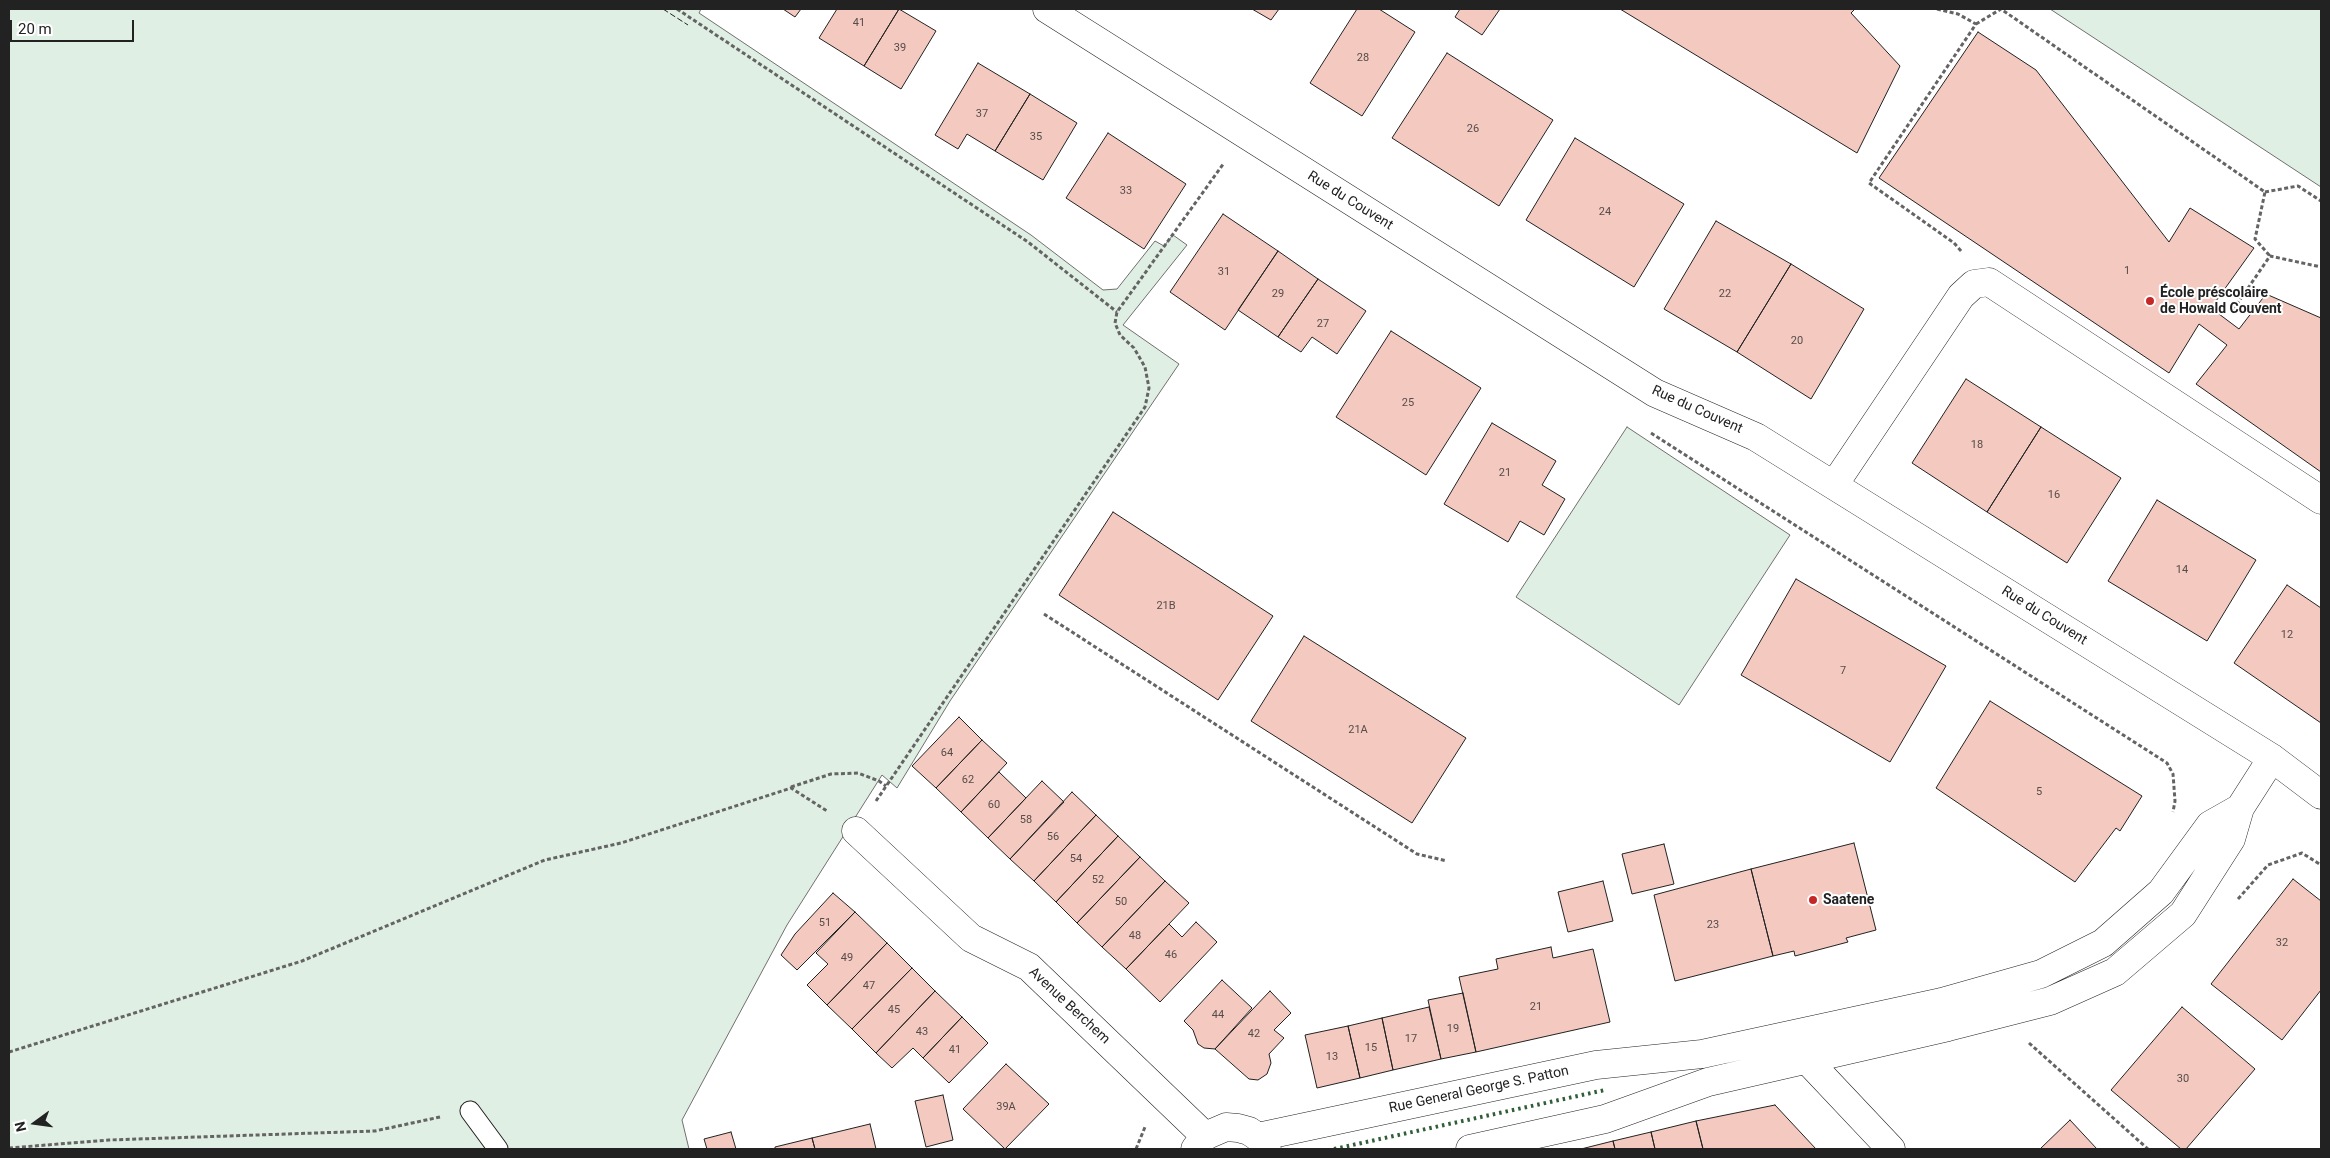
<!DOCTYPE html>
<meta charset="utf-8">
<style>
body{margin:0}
#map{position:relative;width:2330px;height:1158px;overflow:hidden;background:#fff;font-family:Roboto,sans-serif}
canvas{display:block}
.frame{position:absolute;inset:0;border:10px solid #222;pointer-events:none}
.north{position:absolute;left:10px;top:1098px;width:50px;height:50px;-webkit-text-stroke:4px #fff;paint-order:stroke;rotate:256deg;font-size:14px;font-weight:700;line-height:20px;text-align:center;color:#222}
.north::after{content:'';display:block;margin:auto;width:18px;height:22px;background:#222;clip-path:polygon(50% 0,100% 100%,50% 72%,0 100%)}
.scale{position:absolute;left:10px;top:20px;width:124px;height:22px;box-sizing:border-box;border:2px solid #222;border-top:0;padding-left:6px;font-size:15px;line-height:18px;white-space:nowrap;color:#222;-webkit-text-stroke:4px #fff;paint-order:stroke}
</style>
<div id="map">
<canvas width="2330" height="1158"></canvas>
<div class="frame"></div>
<div class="north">N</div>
<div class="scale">20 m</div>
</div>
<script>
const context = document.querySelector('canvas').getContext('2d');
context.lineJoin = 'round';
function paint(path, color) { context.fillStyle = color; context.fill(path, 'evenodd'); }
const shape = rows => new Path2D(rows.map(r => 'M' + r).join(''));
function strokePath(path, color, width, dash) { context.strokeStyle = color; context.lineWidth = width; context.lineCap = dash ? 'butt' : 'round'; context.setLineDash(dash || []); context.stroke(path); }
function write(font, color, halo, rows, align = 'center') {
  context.font = font + ' Roboto,sans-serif'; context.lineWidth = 4; context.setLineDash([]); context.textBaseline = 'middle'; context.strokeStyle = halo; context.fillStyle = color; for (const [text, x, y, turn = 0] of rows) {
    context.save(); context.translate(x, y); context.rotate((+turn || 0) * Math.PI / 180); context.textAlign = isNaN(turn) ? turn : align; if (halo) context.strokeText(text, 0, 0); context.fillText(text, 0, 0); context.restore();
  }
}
const green = shape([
 [9,9,701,9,699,13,1031,235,1103,290,1117,289,1155,241,1164,246,1173,235,1187,245,1123,325,1179,364,950,701,897,788,882,775,787,925,682,1120,689,1149,9,1149,9,9],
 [2050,9,2321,9,2321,187,2050,9],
 [1627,427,1790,535,1679,705,1516,597,1627,427]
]);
paint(green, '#e0efe3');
strokePath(green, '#6f6f6f', 1);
const building = shape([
 [783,9,801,9,795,17,783,9],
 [837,9,899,9,864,66,819,38,837,9],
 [899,9,936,31,901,89,864,66,899,9],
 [1252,9,1279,9,1271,20,1252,9],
 [1357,9,1379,9,1415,32,1362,116,1310,83,1357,9],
 [1460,9,1500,9,1482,35,1455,17,1460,9],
 [1620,9,1855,9,1851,13,1900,66,1857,153,1620,9],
 [1978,32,2036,70,2169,242,2190,208,2254,248,2211,308,2239,329,2266,294,2321,318,2321,472,2196,384,2227,345,2199,324,2169,373,1879,178,1978,32],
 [1447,53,1553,120,1499,206,1392,138,1447,53],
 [978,63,1030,94,995,151,967,134,958,149,935,135,978,63],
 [1030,94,1077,123,1043,180,995,151,1030,94],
 [1108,133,1186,184,1144,249,1066,198,1108,133],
 [1575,138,1684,204,1634,287,1526,220,1575,138],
 [1223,214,1278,251,1225,330,1170,292,1223,214],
 [1716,221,1791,264,1737,352,1664,309,1716,221],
 [1278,251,1318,279,1278,337,1238,310,1278,251],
 [1791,264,1864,309,1811,399,1737,352,1791,264],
 [1318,279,1366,311,1337,354,1312,337,1301,352,1278,337,1318,279],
 [1391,331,1481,388,1426,475,1336,417,1391,331],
 [1966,379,2041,427,1987,512,1912,463,1966,379],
 [1492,423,1556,461,1542,485,1565,499,1544,535,1520,521,1508,542,1444,504,1492,423],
 [2041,427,2121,478,2067,563,1987,512,2041,427],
 [2157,500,2256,560,2207,641,2108,581,2157,500],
 [1113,512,1273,616,1218,700,1059,595,1113,512],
 [1796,579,1946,666,1890,762,1741,675,1796,579],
 [2287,585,2321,608,2321,723,2234,663,2287,585],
 [1304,636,1466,738,1412,823,1251,721,1304,636],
 [1990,701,2142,796,2120,831,2116,828,2075,882,1936,788,1990,701],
 [959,717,982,740,936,788,912,766,959,717],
 [982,740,1007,763,961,812,936,788,982,740],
 [999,772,1026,798,988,838,961,812,999,772],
 [1042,781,1064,802,1010,859,988,838,1042,781],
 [1072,792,1096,815,1034,881,1010,859,1072,792],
 [1096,815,1118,836,1056,902,1034,881,1096,815],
 [1118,836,1140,857,1077,923,1056,902,1118,836],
 [1854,843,1876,930,1846,938,1848,942,1795,956,1794,951,1773,956,1751,869,1854,843],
 [1664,844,1674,884,1632,894,1622,854,1664,844],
 [1140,857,1165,881,1102,947,1077,923,1140,857],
 [1751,869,1773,956,1675,981,1654,895,1751,869],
 [2293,879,2321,901,2321,990,2282,1040,2211,984,2293,879],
 [1165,881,1189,903,1126,969,1102,947,1165,881],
 [1603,881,1613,921,1568,932,1558,892,1603,881],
 [833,893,855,912,797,970,781,955,795,934,833,893],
 [855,912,887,943,827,1005,807,985,828,964,816,953,855,912],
 [1196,922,1217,942,1160,1002,1126,969,1169,924,1182,937,1196,922],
 [887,943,912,968,852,1029,827,1005,887,943],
 [1551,947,1553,958,1593,949,1610,1022,1476,1052,1459,977,1498,969,1496,959,1551,947],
 [912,968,935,991,876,1053,852,1029,912,968],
 [1222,980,1252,1008,1215,1049,1204,1048,1198,1044,1193,1030,1184,1021,1222,980],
 [935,991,962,1017,923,1058,913,1048,892,1068,876,1053,935,991],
 [1270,991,1291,1013,1274,1030,1284,1038,1269,1054,1271,1063,1267,1074,1258,1080,1249,1079,1215,1049,1270,991],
 [1463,993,1476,1052,1441,1059,1428,1000,1463,993],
 [1429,1007,1441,1059,1393,1070,1382,1018,1429,1007],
 [2182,1007,2255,1069,2186,1149,2181,1149,2111,1090,2182,1007],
 [962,1017,988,1043,949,1083,923,1058,962,1017],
 [1382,1018,1393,1070,1360,1078,1348,1026,1382,1018],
 [1348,1026,1360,1078,1317,1088,1305,1035,1348,1026],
 [1006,1064,1049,1104,1005,1149,963,1109,1006,1064],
 [943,1095,953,1140,926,1147,915,1101,943,1095],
 [1775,1105,1816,1149,1703,1149,1696,1121,1775,1105],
 [2070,1120,2097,1149,2040,1149,2070,1120],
 [1696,1121,1703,1149,1655,1149,1651,1132,1696,1121],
 [870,1124,876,1149,815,1149,812,1138,870,1124],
 [731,1132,736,1149,707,1149,704,1139,731,1132],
 [1651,1132,1655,1149,1615,1149,1613,1141,1651,1132],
 [812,1138,815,1149,775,1149,775,1147,812,1138],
 [1613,1141,1615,1149,1581,1149,1613,1141]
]);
paint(building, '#f3c9c0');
strokePath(building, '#222', 1);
const lane = shape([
 [470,1111,498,1149]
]);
const street = shape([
 [1047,9,1655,393,1756,437,2272,758,2321,795],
 [1834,485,1961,296,1974,284,1989,282,2321,500],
 [856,831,971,938,1029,967,1205,1136],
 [1807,1060,1891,1149],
 [1258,1137,1596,1065,1702,1054,1942,1002,2041,974,2103,943,2161,892,2210,825,2240,808],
 [1195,1149,1205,1136,1226,1127,1238,1128,1249,1131,1258,1137,1267,1149],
 [1470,1149,1605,1119,1708,1082,1948,1027,2050,1001,2115,972,2183,914,2231,839,2240,808,2272,758]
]);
strokePath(lane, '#222', 21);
strokePath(street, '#222', 29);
strokePath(shape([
 [677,9,1028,242,1117,312],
 [1937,9,1958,14,1976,24,1869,183,1954,243,1962,252],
 [1976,24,2001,9,2265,192,2255,239,2270,256],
 [2265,192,2298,186,2321,201],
 [2233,310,2270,256,2321,267],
 [1651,433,2167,763,2173,774,2175,801,2173,812],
 [1044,614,1417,854,1447,861],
 [791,787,831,774,858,773,879,781,886,786],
 [876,801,1145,407,1149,388,1145,367,1134,348,1120,335,1115,323,1117,312,1224,163],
 [2238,899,2268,865,2302,853,2321,865],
 [2029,1043,2148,1149],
 [9,1052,302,961,545,860,621,843,791,788,827,811],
 [9,1148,109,1140,375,1131,440,1117],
 [1136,1149,1145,1127]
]), '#646464', 3, [4, 2.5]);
strokePath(lane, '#fff', 19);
strokePath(street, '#fff', 28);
strokePath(shape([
 [1334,1149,1605,1090]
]), '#2f5e38', 4, [2.5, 4]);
strokePath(shape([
 [663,9,688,25]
]), '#222', 1, [6, 2.5]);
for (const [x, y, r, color] of [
 [2150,301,5,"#c62828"],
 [1813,900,5,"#c62828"]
]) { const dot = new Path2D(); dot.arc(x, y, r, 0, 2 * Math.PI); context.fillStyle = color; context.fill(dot); strokePath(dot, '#fff', 2); }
write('11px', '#564c4a', null, [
 ["41",859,23],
 ["39",900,48],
 ["28",1363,58],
 ["37",982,114],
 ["26",1473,129],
 ["35",1036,137],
 ["33",1126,191],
 ["24",1605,212],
 ["1",2127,271],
 ["31",1224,272],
 ["29",1278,294],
 ["22",1725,294],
 ["27",1323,324],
 ["20",1797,341],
 ["25",1408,403],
 ["18",1977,445],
 ["21",1505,473],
 ["16",2054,495],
 ["14",2182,570],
 ["21B",1166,606],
 ["12",2287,635],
 ["7",1843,671],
 ["21A",1358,730],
 ["64",947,753],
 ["62",968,780],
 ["5",2039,792],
 ["60",994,805],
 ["58",1026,820],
 ["56",1053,837],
 ["54",1076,859],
 ["52",1098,880],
 ["50",1121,902],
 ["51",825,923],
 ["23",1713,925],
 ["48",1135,936],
 ["32",2282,943],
 ["46",1171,955],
 ["49",847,958],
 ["47",869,986],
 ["21",1536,1007],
 ["45",894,1010],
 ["44",1218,1015],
 ["19",1453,1029],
 ["43",922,1032],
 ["42",1254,1034],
 ["17",1411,1039],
 ["15",1371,1048],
 ["41",955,1050],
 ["13",1332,1057],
 ["30",2183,1079],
 ["39A",1006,1107]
]);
write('14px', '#222', '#fff', [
 ["Rue du Couvent",1350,201,32],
 ["Rue du Couvent",1697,410,24],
 ["Rue du Couvent",2044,616,32],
 ["Avenue Berchem",1069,1006,43],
 ["Rue General George S. Patton",1479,1090,-12]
]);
write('bold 14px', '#222', '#fff', [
 ["École préscolaire",2160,293],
 ["de Howald Couvent",2160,309],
 ["Saatene",1823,900]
], 'left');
</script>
